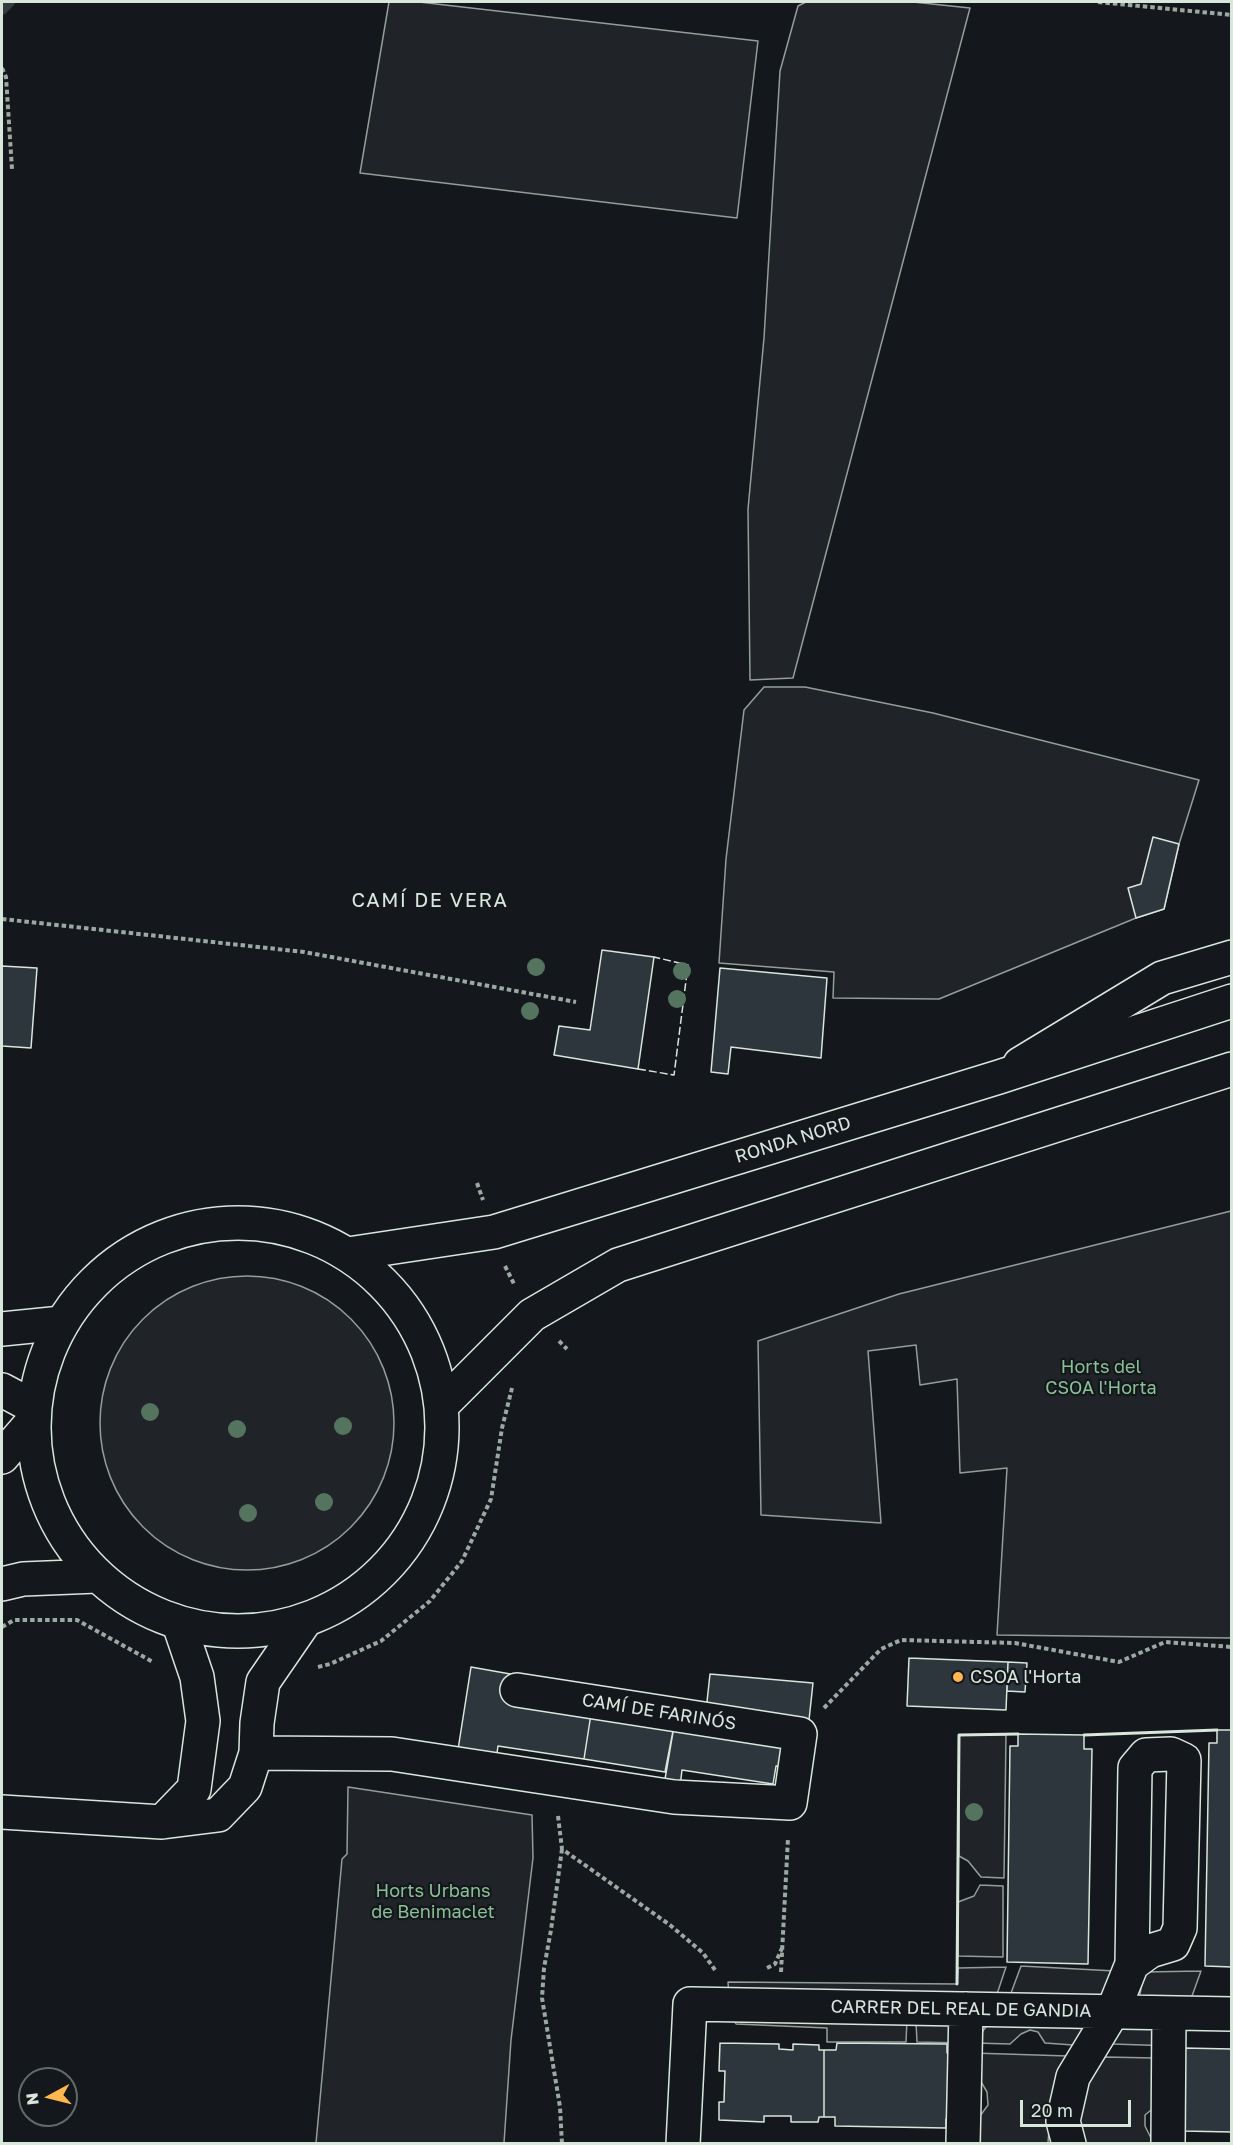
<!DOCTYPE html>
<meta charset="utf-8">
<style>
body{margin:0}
#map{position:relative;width:1233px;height:2145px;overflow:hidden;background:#14181c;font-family:"Golos Text",sans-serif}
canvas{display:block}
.frame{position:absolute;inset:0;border:3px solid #d8e6dc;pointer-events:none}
.north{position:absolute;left:18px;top:2067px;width:60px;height:60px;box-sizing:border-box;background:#14181c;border:2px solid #626a69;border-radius:50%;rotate:263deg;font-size:16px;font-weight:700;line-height:24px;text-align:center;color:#d8e6dc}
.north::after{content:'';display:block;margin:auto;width:21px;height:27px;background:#ffb74d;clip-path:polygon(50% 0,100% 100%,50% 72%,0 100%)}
.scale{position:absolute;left:1020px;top:2100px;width:111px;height:27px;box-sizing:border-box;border:3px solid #d8e6dc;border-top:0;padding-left:8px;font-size:18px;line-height:21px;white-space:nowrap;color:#d8e6dc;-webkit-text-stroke:4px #14181c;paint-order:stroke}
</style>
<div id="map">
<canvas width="1233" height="2145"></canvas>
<div class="frame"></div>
<div class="north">N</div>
<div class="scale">20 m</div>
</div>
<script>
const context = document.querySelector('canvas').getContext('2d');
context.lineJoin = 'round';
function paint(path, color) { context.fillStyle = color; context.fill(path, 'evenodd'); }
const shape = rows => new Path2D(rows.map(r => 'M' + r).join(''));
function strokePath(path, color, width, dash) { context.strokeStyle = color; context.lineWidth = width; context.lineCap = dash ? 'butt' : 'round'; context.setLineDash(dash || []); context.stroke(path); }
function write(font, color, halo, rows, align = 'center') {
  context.font = font + ' "Golos Text",sans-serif'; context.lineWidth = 4.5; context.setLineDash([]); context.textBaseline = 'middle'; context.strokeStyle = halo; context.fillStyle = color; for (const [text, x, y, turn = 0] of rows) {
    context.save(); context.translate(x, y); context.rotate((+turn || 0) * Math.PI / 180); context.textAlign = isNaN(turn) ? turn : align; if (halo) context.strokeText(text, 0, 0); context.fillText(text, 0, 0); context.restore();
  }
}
const green = shape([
 [389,2,419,2,758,41,737,218,360,173,389,2],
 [806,2,913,2,970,8,793,678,750,680,748,509,764,338,780,71,798,6,806,2],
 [764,687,805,687,933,713,1199,780,1179,844,1164,909,1136,918,939,999,833,998,834,972,719,963,726,859,744,710,764,687],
 [1231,1211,1231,1638,997,1635,1007,1468,960,1473,957,1379,920,1385,916,1345,868,1351,881,1523,761,1515,758,1341,899,1294,1231,1211],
 '100 1423a147 147 0 1 1 294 0a147 147 0 1 1-294 0Z',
 [959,1735,1006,1735,1004,1878,981,1877,968,1861,959,1856,959,1735],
 [348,1787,532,1815,533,1858,511,2040,504,2143,316,2143,342,1859,347,1854,348,1787],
 [980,1885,1003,1886,1003,1957,958,1956,958,1902,974,1896,980,1885],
 [1021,1966,1115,1971,1110,1987,1073,2045,1045,2043,1038,2032,1030,2030,1021,2034,1010,2044,974,2043,1011,1993,1021,1966],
 [1006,1967,998,1991,990,2006,961,2043,917,2042,916,2022,907,2020,906,2042,827,2042,827,2028,736,2024,730,2013,728,1982,957,1984,958,1968,1006,1967],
 [1201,1971,1174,2046,1112,2044,1140,1994,1144,1972,1201,1971],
 [973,2053,1068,2056,1050,2115,1048,2143,973,2144,980,2116,988,2105,987,2092,980,2080,973,2053],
 [1105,2057,1155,2058,1156,2106,1145,2115,1145,2126,1151,2138,1159,2143,1086,2143,1080,2132,1077,2115,1081,2091,1105,2057]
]);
paint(green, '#202428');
strokePath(green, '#939e99', 1.5);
strokePath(shape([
 [2,10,10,2]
]), '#363b3e', 10);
const building = shape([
 [1153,837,1179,844,1164,909,1136,918,1128,888,1141,884,1153,837],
 [602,950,654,957,638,1069,554,1055,559,1026,590,1030,602,950],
 [2,966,37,968,31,1048,2,1046,2,966],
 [720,968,827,978,821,1058,731,1047,728,1074,711,1072,720,968],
 [909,1658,1008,1662,1006,1710,907,1706,909,1658],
 [1008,1662,1027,1663,1025,1692,1007,1691,1008,1662],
 [471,1667,516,1675,591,1714,584,1759,498,1746,496,1760,457,1756,471,1667],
 [710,1674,813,1683,809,1720,706,1711,710,1674],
 [591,1714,674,1726,665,1772,584,1759,591,1714],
 [674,1726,792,1744,788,1767,776,1766,773,1784,682,1770,680,1787,664,1785,674,1726],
 [1217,1730,1232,1730,1232,1967,1205,1966,1209,1743,1217,1743,1217,1730],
 [1018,1734,1084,1735,1084,1749,1092,1749,1088,1964,1007,1962,1010,1746,1018,1746,1018,1734],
 [720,2043,779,2044,779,2049,793,2050,793,2044,819,2045,819,2050,824,2050,824,2117,819,2117,818,2122,791,2122,791,2116,764,2116,764,2122,719,2120,719,2102,724,2102,725,2071,719,2071,720,2043],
 [837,2043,947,2044,947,2053,955,2053,954,2119,946,2119,946,2128,835,2126,835,2117,824,2117,824,2050,836,2050,837,2043],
 [1183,2048,1232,2049,1232,2132,1182,2131,1183,2048]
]);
paint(building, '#2c363c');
strokePath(building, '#d8e6dc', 1.5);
const minor = shape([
 [1020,1064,1162,978,1232,957],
 [2,1329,62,1323],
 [2,1390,34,1407],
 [256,1753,392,1754,674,1797,790,1803,800,1734,517,1690],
 [2,1812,162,1822,218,1815,245,1787,256,1753,257,1723,263,1682,305,1621],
 [162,1822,194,1789,203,1721,197,1677,179,1624],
 [683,2144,690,2004,1232,2014],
 [963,2144,966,2009],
 [1069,2144,1063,2121,1073,2077,1113,2011,1132,1964,1135,1768,1146,1755,1171,1754,1184,1760,1180,1928,1173,1944,1150,1951,1132,1964],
 [1168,2144,1169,2013]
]);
const major = shape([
 '34 1427a204 204 0 1 1 408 0a204 204 0 1 1-408 0Z',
 [348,1254,494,1232,999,1077,1232,1001],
 [441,1406,532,1315,618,1265,1232,1069],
 [2,1457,34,1420],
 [2,1584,23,1579,97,1576]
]);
strokePath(minor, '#d8e6dc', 36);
strokePath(major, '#d8e6dc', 36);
strokePath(shape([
 [1098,2,1232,15],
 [2,68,6,77,12,169],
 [2,919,304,952,576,1002],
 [477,1183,483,1200],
 [505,1266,514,1284],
 [559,1341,567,1349],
 [2,1627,14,1620,77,1620,153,1662],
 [318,1667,330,1664,381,1641,430,1601,462,1561,491,1499,502,1428,512,1388],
 [824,1708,881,1649,901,1640,1015,1643,1119,1662,1165,1642,1232,1647],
 [558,1816,562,1849,670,1925,703,1953,715,1970],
 [562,1849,551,1930,544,1968,542,1998,560,2107,562,2144],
 [767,1968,775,1964,782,1948],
 [781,1972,788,1838]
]), '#9da8a2', 4, [4.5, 3]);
strokePath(minor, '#14181c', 33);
strokePath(major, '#14181c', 33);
strokePath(shape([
 [638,1069,674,1075,688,965,654,957]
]), '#d8e6dc', 1.5, [8, 3]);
strokePath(shape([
 [1084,1735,1217,1730],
 [957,1984,959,1735,1018,1734]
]), '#d8e6dc', 3);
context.fillStyle = '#55745f';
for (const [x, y] of [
 [536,967],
 [682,971],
 [677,999],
 [530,1011],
 [150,1412],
 [343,1426],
 [237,1429],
 [324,1502],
 [248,1513],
 [974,1812]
]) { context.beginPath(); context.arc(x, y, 9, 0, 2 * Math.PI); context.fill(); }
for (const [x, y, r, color] of [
 [958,1677,6,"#ffb74d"]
]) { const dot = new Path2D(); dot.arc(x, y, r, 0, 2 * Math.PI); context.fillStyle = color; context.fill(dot); strokePath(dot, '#14181c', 2); }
write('18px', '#d8e6dc', '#14181c', [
 ["RONDA NORD",793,1140,-17],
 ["CAMÍ DE FARINÓS",659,1712,9],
 ["CARRER DEL REAL DE GANDIA",961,2009,1]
]);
write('18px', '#8ac095', '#14181c', [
 ["Horts del",1101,1367],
 ["CSOA l'Horta",1101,1388],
 ["Horts Urbans",433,1891],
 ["de Benimaclet",433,1912]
]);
write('18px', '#d8e6dc', '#14181c', [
 ["CSOA l'Horta",970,1677]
], 'left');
context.letterSpacing = '1.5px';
write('20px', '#d8e6dc', '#14181c', [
 ["CAMÍ DE VERA",430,901]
]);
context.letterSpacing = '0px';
</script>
